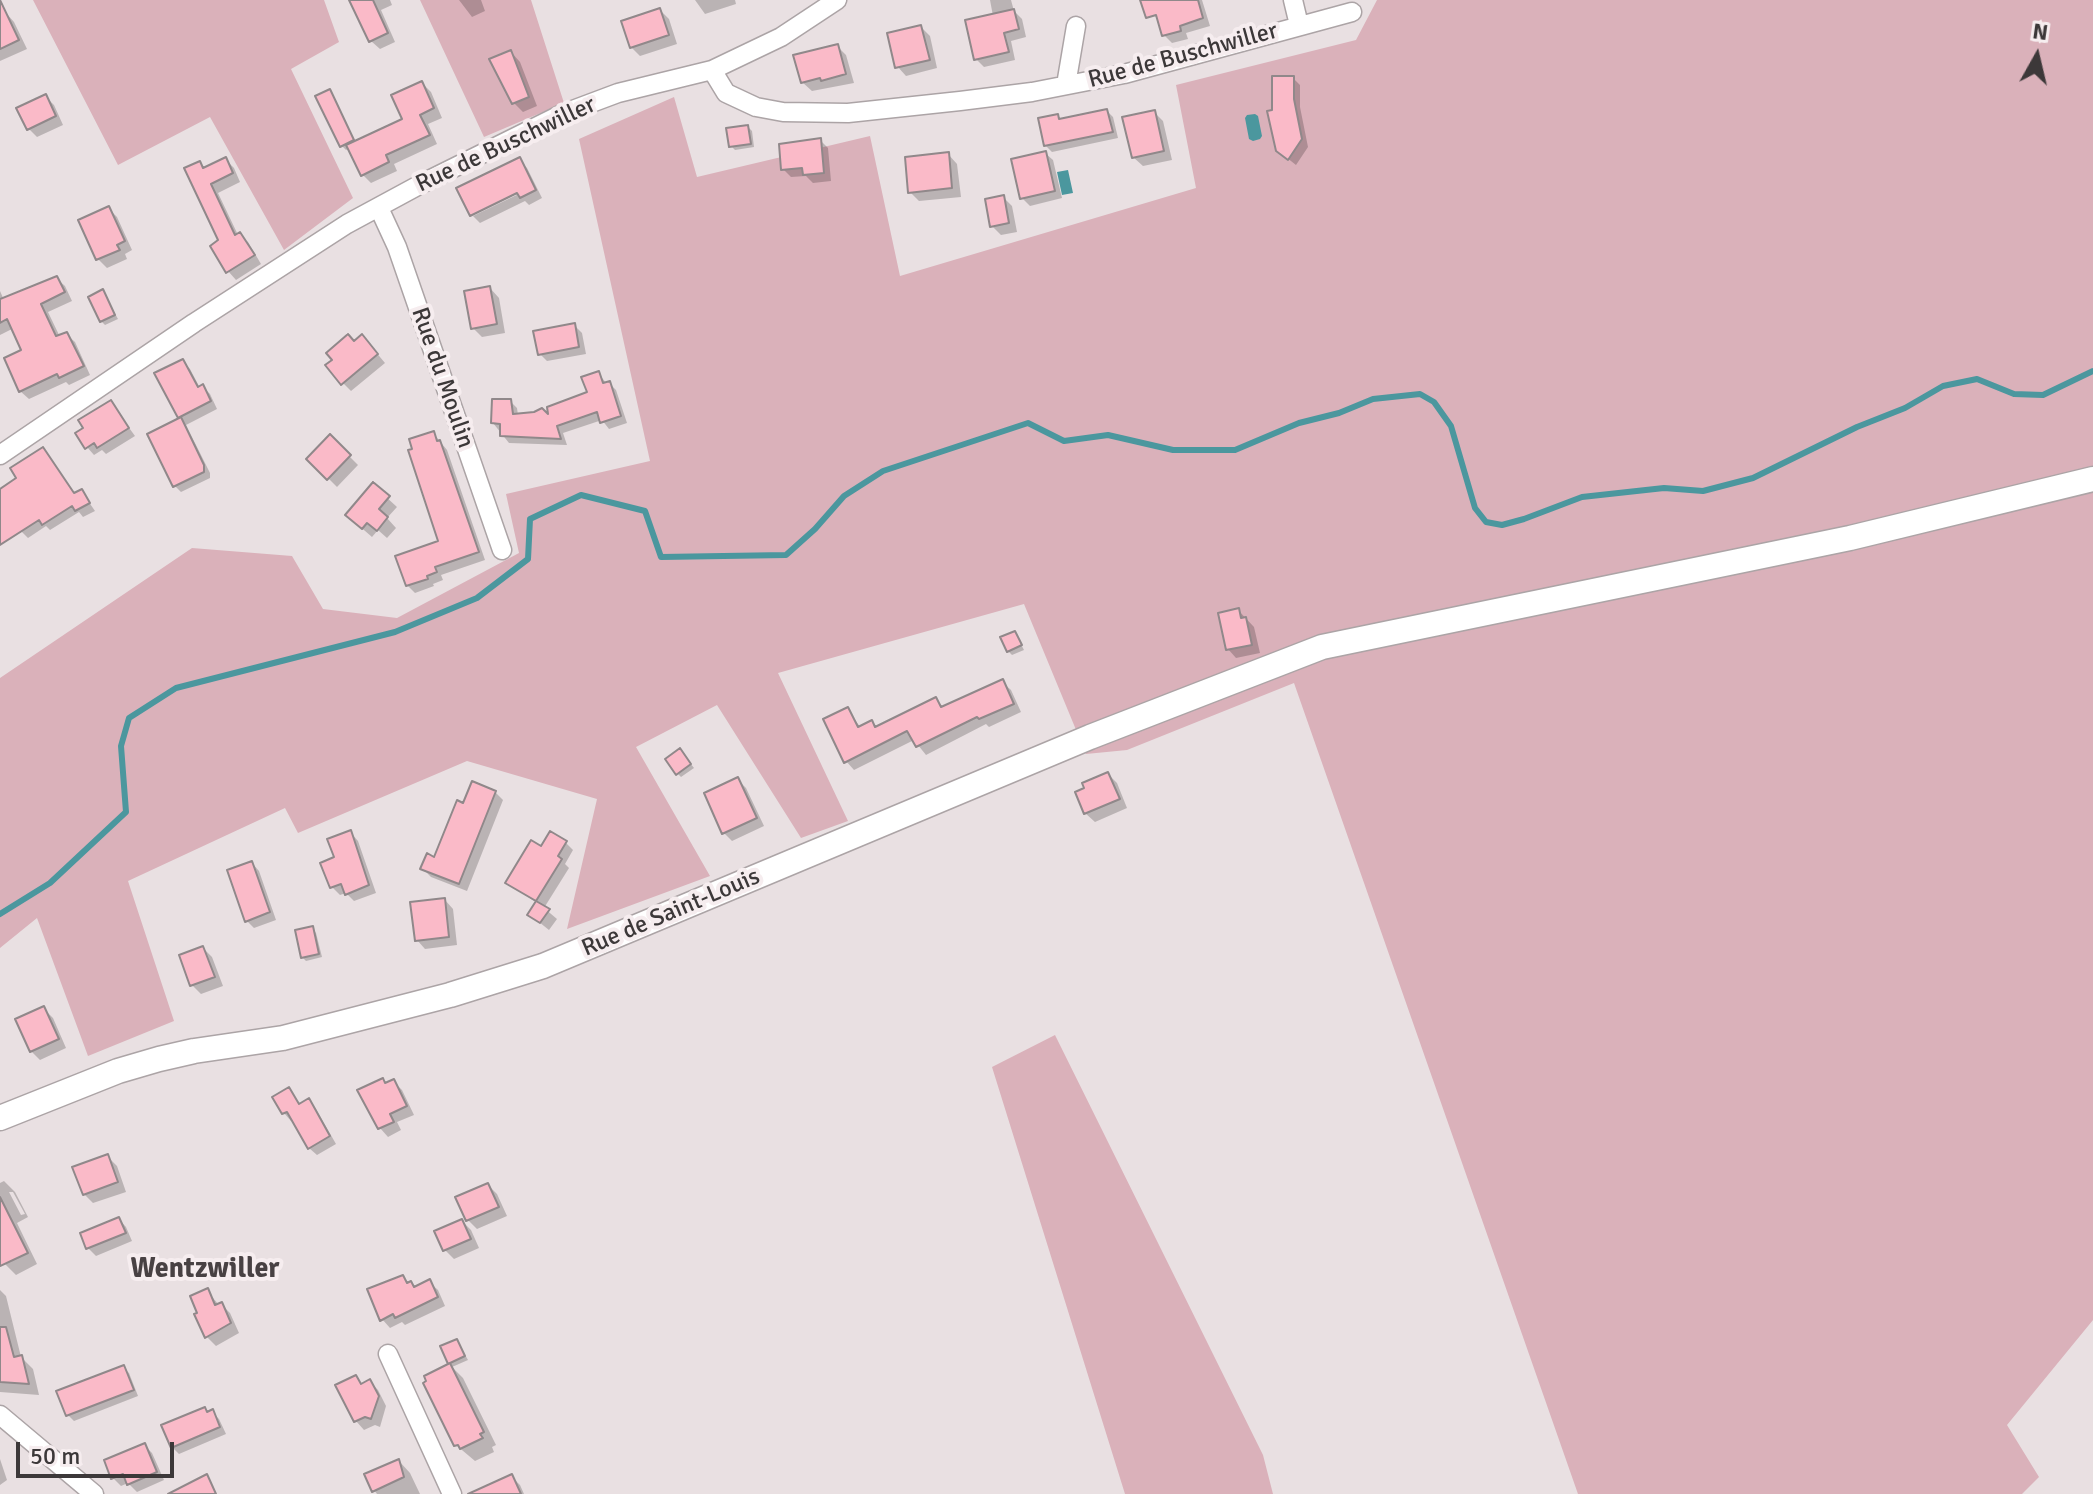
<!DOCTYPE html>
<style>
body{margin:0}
#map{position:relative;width:2093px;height:1494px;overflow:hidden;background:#e9e0e2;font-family:Signika,sans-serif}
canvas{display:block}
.north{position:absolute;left:1997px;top:16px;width:80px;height:80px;-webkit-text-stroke:6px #f6edef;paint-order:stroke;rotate:8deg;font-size:22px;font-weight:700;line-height:32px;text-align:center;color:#3c3839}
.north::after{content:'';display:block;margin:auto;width:28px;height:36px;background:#3c3839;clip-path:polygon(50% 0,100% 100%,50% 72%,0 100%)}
.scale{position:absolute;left:16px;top:1442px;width:158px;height:36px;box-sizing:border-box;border:4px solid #3c3839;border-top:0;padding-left:10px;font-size:24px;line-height:28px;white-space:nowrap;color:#3c3839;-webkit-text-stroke:6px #f6edef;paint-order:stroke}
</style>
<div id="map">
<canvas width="2093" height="1494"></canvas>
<div class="north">N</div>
<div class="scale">50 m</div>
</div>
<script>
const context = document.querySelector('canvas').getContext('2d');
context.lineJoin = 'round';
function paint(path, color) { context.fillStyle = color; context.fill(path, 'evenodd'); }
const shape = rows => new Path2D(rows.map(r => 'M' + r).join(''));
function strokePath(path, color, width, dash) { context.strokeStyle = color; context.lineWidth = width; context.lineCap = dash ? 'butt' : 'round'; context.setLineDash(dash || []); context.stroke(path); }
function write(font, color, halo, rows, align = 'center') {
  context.font = font + ' Signika,sans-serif'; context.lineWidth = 8; context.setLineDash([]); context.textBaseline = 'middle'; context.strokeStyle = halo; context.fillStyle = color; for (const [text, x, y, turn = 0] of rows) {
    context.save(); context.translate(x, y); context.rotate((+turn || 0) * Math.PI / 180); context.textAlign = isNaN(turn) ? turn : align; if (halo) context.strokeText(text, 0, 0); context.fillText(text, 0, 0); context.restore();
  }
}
paint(shape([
 [33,0,324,0,339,42,291,69,353,198,284,250,210,117,118,165],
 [420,0,531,0,564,103,484,137],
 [1377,0,2093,0,2093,1320,2007,1425,2039,1477,2022,1494,1578,1494,1294,683,1127,750,1086,754,1024,604,778,673,848,821,801,838,717,705,636,747,710,876,567,929,597,799,467,761,298,833,285,808,128,881,174,1021,88,1056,37,918,0,948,0,678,192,548,292,556,323,609,397,618,519,553,506,494,650,461,579,139,674,97,697,177,870,136,900,276,1196,188,1176,85,1356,40],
 [1055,1035,1263,1455,1273,1494,1125,1494,992,1067]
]), '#dab1ba');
paint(shape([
 [1255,114,1258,116,1262,136,1260,139,1253,141,1249,139,1245,118,1247,115],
 [1068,170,1073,193,1062,195,1057,172]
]), '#4b979e');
paint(shape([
 [351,0,390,0,392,5,381,10,395,42,380,49,371,41],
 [459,0,481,0,485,11,472,17],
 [695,0,735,0,736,4,705,14],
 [990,0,1011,0,1014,11,1022,19,1026,37,1011,41,1015,60,984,67,976,59,993,16],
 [1167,0,1202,0,1210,26,1186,33,1188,39,1172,43,1164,35],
 [660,10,669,19,677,44,640,56,631,47],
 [6,13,14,22,27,49,0,61,0,16],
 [921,27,930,36,937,68,906,76,897,66],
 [837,46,846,55,854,83,812,91,802,82],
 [511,52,520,62,537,106,523,112,514,103],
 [1293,78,1300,85,1300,107,1308,147,1296,165,1277,150,1274,112],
 [422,83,431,92,442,118,428,124,437,144,394,164,397,171,371,183,362,174,350,148,346,150,342,146,330,92,356,143,404,120],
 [45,96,54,105,63,125,37,137,29,129],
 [1107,111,1113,117,1118,138,1052,152,1045,145,1057,117,1061,121],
 [1154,112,1163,121,1172,160,1143,166,1133,157],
 [748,127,752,131,754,147,735,150,731,146],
 [820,140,828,148,831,181,813,183,806,176,791,177,783,169],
 [1045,153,1053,160,1062,198,1030,206,1022,198],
 [948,154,957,164,961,197,919,201,910,192],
 [226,160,234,168,240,182,218,193,238,235,248,242,261,264,236,280,228,271,199,163,205,169],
 [519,160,527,168,542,198,529,205,525,201,480,223,473,216,527,190],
 [1003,197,1012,206,1017,232,1001,235,992,226],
 [109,209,117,217,132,250,125,254,127,259,107,268,98,259,81,221],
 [56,278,65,286,72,301,48,312,60,337,66,334,75,342,90,375,69,385,66,382,29,399,20,391,24,351,14,328,0,335,0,291,4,300],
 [490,288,499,298,505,333,482,337,473,328],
 [103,292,118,319,105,325,101,321],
 [574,325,582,333,586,354,547,361,540,354],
 [354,344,370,345,385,363,351,391,343,383],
 [182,361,190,369,200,388,202,386,210,394,217,409,186,425,210,473,210,478,181,492,175,486,182,419,179,417],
 [598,373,607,384,609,383,616,390,627,423,609,429,602,420,563,433,567,445,509,443,493,423,510,401,517,408,518,415,551,420,589,394],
 [111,403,135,436,106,454,102,450,94,455,87,447],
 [433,433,447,450,485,560,441,575,443,580,433,584,434,586,415,593,407,585,441,542],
 [330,437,358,465,337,487,309,459],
 [43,450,75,495,82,492,95,511,83,517,79,512,50,530,46,526,28,538,21,531,0,520,0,491,18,478],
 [373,485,397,507,387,518,396,528,387,538,378,530,372,537,357,524],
 [1238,610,1254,627,1260,653,1236,658,1228,649],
 [1015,633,1024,650,1012,655,1008,651],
 [1002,682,1011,690,1021,712,989,727,986,724,926,755,914,740,854,770,846,761,847,709,861,728,871,722,877,728,936,699,944,708],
 [684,755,694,768,681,777,677,773],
 [1108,774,1117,783,1127,808,1095,822,1085,813],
 [738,780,746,788,764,826,732,841,724,833],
 [495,792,503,800,467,891,431,877,423,869,435,859,464,805],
 [351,833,358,841,376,893,354,901,346,893,340,895,332,887],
 [565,842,573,850,565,864,569,868,544,908,557,919,549,930,529,914,537,903,507,883,542,849],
 [252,863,259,871,276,920,254,928,247,921],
 [445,900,453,909,457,945,425,949,417,940],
 [312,929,316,933,322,957,306,961,302,957],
 [203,948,212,957,223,986,201,994,192,985],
 [44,1009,53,1018,66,1048,40,1060,31,1051],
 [382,1080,387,1084,393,1081,402,1090,414,1115,397,1122,401,1130,388,1137,380,1128],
 [289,1090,301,1105,309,1101,316,1109,336,1144,317,1155,309,1148,293,1120,291,1121,284,1113],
 [108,1157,117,1166,126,1192,93,1203,84,1194],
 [4,1181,15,1192,28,1217,17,1223,37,1264,16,1275,5,1264,0,1253,0,1183],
 [9,1192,13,1192,25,1214,21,1215],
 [488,1185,497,1194,507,1216,477,1229,468,1220],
 [119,1219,126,1227,132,1241,96,1256,88,1248],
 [462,1221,471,1230,479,1248,454,1259,445,1250],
 [402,1277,416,1288,429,1282,438,1290,445,1306,405,1325,402,1322,390,1328,382,1319],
 [0,1290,6,1296,21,1357,33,1369,39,1395,0,1392],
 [207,1291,219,1305,221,1304,230,1313,239,1333,216,1346,207,1337,197,1315],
 [457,1341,468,1360,452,1367,463,1378,496,1445,492,1447,494,1452,475,1461,456,1445,427,1377,452,1365,450,1363],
 [123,1367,129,1373,138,1396,74,1421,68,1415],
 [356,1377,363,1385,370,1382,378,1390,386,1406,380,1427,375,1425,364,1430,356,1421,338,1386],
 [212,1412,219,1419,226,1434,179,1454,172,1447],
 [144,1445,152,1453,164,1480,137,1492,128,1483,121,1486,113,1478],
 [0,1459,7,1480,0,1485],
 [399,1461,410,1473,420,1494,377,1494,374,1490],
 [511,1476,520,1485,524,1494,498,1494]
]), '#0003');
strokePath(shape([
 [0,914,50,883,126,812,121,746,129,718,176,688,395,632,477,598,528,559,530,519,581,495,645,511,661,557,786,555,815,529,844,496,883,471,1028,423,1064,441,1108,435,1173,450,1235,450,1299,423,1339,413,1373,399,1420,394,1434,402,1451,426,1475,508,1486,522,1502,525,1524,519,1582,497,1664,488,1703,491,1753,478,1857,427,1905,408,1943,386,1977,379,2014,394,2043,395,2093,371]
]), '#4b979e', 6);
const building = shape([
 [0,0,19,40,0,49,0,0],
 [349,0,373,0,388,33,369,42,349,0],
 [1140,0,1198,0,1203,18,1180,26,1181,31,1162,36,1156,15,1146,18,1140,0],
 [660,8,669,35,630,48,621,21,660,8],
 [1014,9,1019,29,1004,33,1009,52,974,60,965,20,1014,9],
 [921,25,930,60,895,68,887,33,921,25],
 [838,44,846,74,821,81,820,78,801,83,793,55,838,44],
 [511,50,529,97,512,104,489,59,511,50],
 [1272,76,1294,76,1294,99,1302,139,1288,160,1276,151,1267,111,1272,110,1272,76],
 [422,81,434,108,420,115,430,135,386,155,389,162,361,176,346,145,402,119,391,95,422,81],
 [330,89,354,140,340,147,315,96,330,89],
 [46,94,56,116,27,130,16,108,46,94],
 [1107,109,1113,132,1044,146,1038,118,1058,114,1059,119,1107,109],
 [1155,110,1164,151,1132,158,1122,117,1155,110],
 [748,125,751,144,729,147,726,128,748,125],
 [821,138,824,173,803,175,802,168,781,170,779,144,821,138],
 [1046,151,1055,191,1020,199,1011,159,1046,151],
 [949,152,952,188,908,193,905,157,949,152],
 [226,157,233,173,211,184,235,235,240,232,255,255,226,273,210,246,218,240,184,168,200,161,203,168,226,157],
 [520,157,536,190,520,198,517,193,470,216,456,188,520,157],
 [1004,195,1009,223,990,227,985,199,1004,195],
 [109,206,125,241,117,245,120,250,96,260,78,220,109,206],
 [57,276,65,292,41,304,56,336,67,332,84,366,59,378,57,374,19,392,4,358,21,350,7,319,0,323,0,299,57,276],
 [490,286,497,324,471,329,464,291,490,286],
 [103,289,115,315,100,322,88,297,103,289],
 [575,323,579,347,538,355,533,331,575,323],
 [348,334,354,341,362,334,378,354,341,385,325,365,332,360,326,353,348,334],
 [183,359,198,387,203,384,211,401,178,418,154,373,183,359],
 [599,371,603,383,610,381,621,416,600,423,597,412,557,426,561,439,500,436,500,424,491,423,492,399,511,399,513,414,534,412,542,408,548,414,547,407,587,392,581,377,599,371],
 [111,400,129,428,97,448,94,443,85,449,75,433,83,428,78,420,111,400],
 [181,417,204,465,204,472,173,487,147,434,181,417],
 [434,431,437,441,440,440,479,552,435,567,437,572,427,576,428,579,406,586,395,556,438,541,408,450,412,449,409,439,434,431],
 [330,434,351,455,327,480,306,459,330,434],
 [43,447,74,493,82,489,90,503,75,511,72,506,42,525,39,520,0,545,0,489,16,478,10,468,43,447],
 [373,482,390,496,379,509,388,517,377,531,367,523,362,529,345,515,373,482],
 [1239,608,1241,618,1246,617,1252,645,1226,650,1218,613,1239,608],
 [1015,631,1022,645,1007,652,1000,637,1015,631],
 [1003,679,1014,704,979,719,977,717,916,747,907,731,844,763,823,719,848,707,858,727,872,720,875,727,936,697,941,707,1003,679],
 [680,748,691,764,676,775,665,759,680,748],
 [1108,772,1120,799,1084,814,1075,792,1084,788,1082,783,1108,772],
 [738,777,757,818,722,834,704,793,738,777],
 [472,781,496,791,459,884,420,869,427,853,434,857,457,800,463,803,472,781],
 [351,830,369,885,345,895,341,884,330,888,320,863,334,857,327,839,351,830],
 [550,831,567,841,558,856,562,859,536,901,550,909,540,923,527,915,536,901,505,883,531,840,541,846,550,831],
 [252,861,270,912,245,922,227,870,252,861],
 [445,898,449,937,415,941,410,902,445,898],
 [313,926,319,954,301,958,295,930,313,926],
 [203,946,215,977,190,986,179,955,203,946],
 [44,1006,59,1039,30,1052,15,1019,44,1006],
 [383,1078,385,1083,394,1079,407,1106,390,1114,394,1122,378,1129,357,1090,383,1078],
 [289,1087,299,1104,309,1098,330,1136,308,1149,287,1112,282,1114,272,1097,289,1087],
 [108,1154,118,1182,83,1195,72,1167,108,1154],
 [488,1183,499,1207,466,1221,455,1197,488,1183],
 [0,1197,28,1253,0,1266,0,1197],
 [119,1217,126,1233,86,1249,80,1233,119,1217],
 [462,1219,471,1239,443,1251,434,1231,462,1219],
 [403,1275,407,1283,411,1281,414,1287,430,1279,438,1297,395,1318,393,1314,380,1321,367,1289,403,1275],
 [208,1288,215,1305,222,1302,231,1323,205,1338,194,1314,197,1313,190,1296,208,1288],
 [0,1327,6,1327,14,1357,22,1355,29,1384,0,1382,0,1327],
 [457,1339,465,1356,448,1364,440,1346,457,1339],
 [450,1363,484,1432,480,1434,483,1438,460,1449,458,1445,454,1446,423,1383,426,1381,424,1376,450,1363],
 [124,1365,134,1390,66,1416,56,1391,124,1365],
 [356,1375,361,1384,370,1379,379,1396,371,1419,365,1417,354,1422,335,1385,356,1375],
 [205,1407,207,1412,213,1409,220,1427,171,1448,161,1425,205,1407],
 [145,1443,157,1472,127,1485,123,1474,111,1479,104,1460,145,1443],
 [399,1459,404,1477,372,1492,364,1474,399,1459],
 [207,1474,216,1494,168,1494,207,1474],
 [512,1474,521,1494,468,1494,512,1474]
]);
paint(building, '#fabac8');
strokePath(building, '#90888a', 2);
const street = shape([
 [1293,0,1299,25],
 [712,70,781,37,837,0],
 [1066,85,1076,26],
 [379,208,397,247,502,550],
 [0,455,194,323,347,224,421,184,562,114,618,93,712,70,726,93,756,107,783,112,848,113,960,101,1032,92,1124,74,1352,12],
 [388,1354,452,1494],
 [0,1415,94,1494]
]);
const secondary = shape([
 [0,1118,118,1071,159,1059,194,1051,283,1038,450,995,543,966,1090,737,1322,647,1850,538,2093,479]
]);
strokePath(street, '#aca4a6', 21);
strokePath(secondary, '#aca4a6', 27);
strokePath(street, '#fff', 18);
strokePath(secondary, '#fff', 24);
write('24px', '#3c3839', '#f6edef', [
 ["Rue de Buschwiller",1183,56,-15],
 ["Rue de Buschwiller",506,145,-25],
 ["Rue du Moulin",442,378,71],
 ["Rue de Saint-Louis",671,913,-23]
]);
write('bold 28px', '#484143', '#f6edef', [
 ["Wentzwiller",205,1270]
]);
</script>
